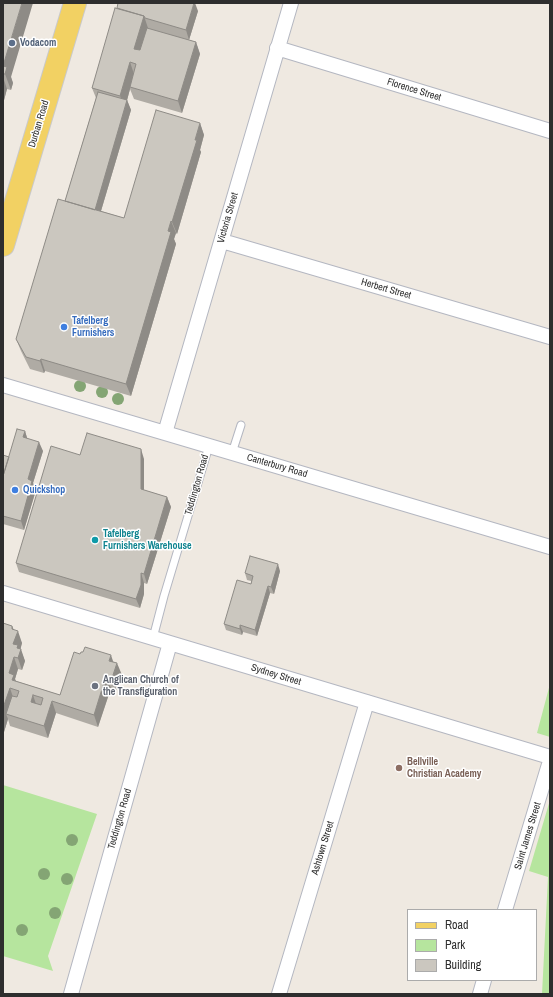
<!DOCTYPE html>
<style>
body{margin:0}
#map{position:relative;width:553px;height:997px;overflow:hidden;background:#efe9e1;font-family:"Archivo Narrow",sans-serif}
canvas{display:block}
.frame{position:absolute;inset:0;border:4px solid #2e2e2e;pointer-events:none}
.legend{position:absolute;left:407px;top:909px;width:130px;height:72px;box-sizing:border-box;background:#fff;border:1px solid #ababab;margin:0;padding:5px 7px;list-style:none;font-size:12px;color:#2e2e2e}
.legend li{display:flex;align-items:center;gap:8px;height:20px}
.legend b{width:20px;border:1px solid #ababab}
</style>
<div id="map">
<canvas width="553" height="997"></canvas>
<div class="frame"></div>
<ul class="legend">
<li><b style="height:5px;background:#f2d163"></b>Road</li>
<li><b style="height:11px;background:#b6e59e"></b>Park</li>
<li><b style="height:11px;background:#cbc7bf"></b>Building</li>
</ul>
</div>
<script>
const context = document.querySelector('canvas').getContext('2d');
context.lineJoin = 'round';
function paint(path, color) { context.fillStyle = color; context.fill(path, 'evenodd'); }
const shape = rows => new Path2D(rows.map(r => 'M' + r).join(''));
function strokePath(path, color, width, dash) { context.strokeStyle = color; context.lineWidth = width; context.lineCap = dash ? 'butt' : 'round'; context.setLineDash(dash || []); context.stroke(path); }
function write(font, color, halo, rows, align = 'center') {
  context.font = font + ' "Archivo Narrow",sans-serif'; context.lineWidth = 3; context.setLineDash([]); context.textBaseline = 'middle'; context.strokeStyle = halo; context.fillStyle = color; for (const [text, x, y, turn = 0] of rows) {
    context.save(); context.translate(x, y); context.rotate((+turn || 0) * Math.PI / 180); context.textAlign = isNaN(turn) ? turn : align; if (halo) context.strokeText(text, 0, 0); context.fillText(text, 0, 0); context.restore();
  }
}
paint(shape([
 [550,684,550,737,537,733],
 [3,785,97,814,48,956,53,971,3,956],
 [550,800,550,994,542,994,548,877,529,871]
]), '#b6e59e');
const lane = shape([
 [232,453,241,425],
 [153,638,164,596,209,446]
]);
const street = shape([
 [277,48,550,131],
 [222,241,550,337],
 [3,385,550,547],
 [165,433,291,3],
 [3,593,550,757],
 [505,910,550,761],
 [71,994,170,643],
 [279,994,367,702],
 [480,994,484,980]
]);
const primary = shape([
 [3,245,75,3]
]);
strokePath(lane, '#b4b7c1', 9);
strokePath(street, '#b4b7c1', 16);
strokePath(primary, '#c9c9c9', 24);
strokePath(lane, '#fff', 7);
strokePath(street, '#fff', 14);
strokePath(primary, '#f2d163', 22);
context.fillStyle = '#84a574';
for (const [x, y] of [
 [80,386],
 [102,392],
 [118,399],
 [72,840],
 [44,874],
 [67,879],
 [55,913],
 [22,930]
]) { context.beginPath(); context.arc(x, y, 6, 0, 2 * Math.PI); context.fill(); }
paint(shape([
 [3,3,11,77,13,83,11,90,7,89,3,104],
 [117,8,198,11,189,40,196,42,200,54,182,113,134,99,130,89,127,100,131,110,101,211,124,218,200,123,204,135,200,150,201,152,177,234,176,233,174,239,176,244,131,396,45,371,44,373,30,369,21,351,16,339,65,201,96,98,92,88],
 [25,431,27,438,43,451,33,483,36,490,24,530,3,524,3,455,9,457],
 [80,455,144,459,144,490,167,497,171,507,147,584,144,583,144,594,140,608,19,572,16,563],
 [280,571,274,594,270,593,257,636,243,632,242,635,226,630,224,624,251,584,251,581,247,580,245,573],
 [3,623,12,626,14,630,22,643,20,649,25,661,22,670,18,669,15,679,16,681,60,695,80,654,114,662,122,675,117,690,111,688,98,727,56,713,48,738,10,726,8,719,4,732,3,732]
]), '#afaba4');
paint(shape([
 [22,3,33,3,11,77,13,83,11,90,5,74,3,66],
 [194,3,195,3,198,11,189,40,186,30],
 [144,16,148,28,139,61,134,49],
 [196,42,200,54,182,113,178,101],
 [130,62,134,74,130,87,130,89,125,108,120,96],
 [3,77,7,89,3,104],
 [127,100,131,110,98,221,94,212],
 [200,123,204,135,200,150,201,152,177,234,172,222],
 [171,221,176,233,174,239,176,244,131,396,126,384],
 [41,359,45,371,44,373,40,361],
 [25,431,28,441,23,437],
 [39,442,43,451,33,483,36,490,24,530,21,521,28,479],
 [141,449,144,459,144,499,141,489],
 [167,497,171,507,147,584,144,574],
 [278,564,280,571,274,594,271,587],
 [141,573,144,583,144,594,140,608,136,599],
 [268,586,270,593,257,636,255,630],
 [240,625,243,632,242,635,240,629],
 [12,626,16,636,18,631,22,643,20,651,21,649,25,661,22,670,13,644,12,629],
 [111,655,115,667,109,661],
 [14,657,18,669,15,679,18,687,17,690,9,673],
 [117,663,122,675,117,690,112,678],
 [106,676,111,688,98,727,94,715],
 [10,688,14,700,6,714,8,719,4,732,3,730,3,708],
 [33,695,37,707,31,702],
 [52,701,56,713,48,738,44,726]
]), '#8e8b86');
const building = shape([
 [3,3,22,3,3,66,7,67,5,74,3,74,3,3],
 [118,3,194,3,186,30,145,18,144,16,117,8,118,3],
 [115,8,144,16,134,49,140,50,147,28,196,42,178,101,130,87,136,64,130,62,120,96,92,88,115,8],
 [98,92,127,100,95,210,65,201,98,92],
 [156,110,200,123,195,140,197,140,172,222,171,221,168,231,171,232,126,384,41,359,40,361,26,357,16,339,58,199,124,218,156,110],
 [17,429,25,431,23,437,39,442,28,479,32,481,21,521,3,516,3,476,17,429],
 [87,433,141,449,141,489,167,497,144,574,141,573,141,585,136,599,16,563,51,446,80,455,87,433],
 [3,455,9,457,3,476,3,455],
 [250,556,278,564,271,587,268,586,255,630,240,625,240,629,224,624,237,580,251,584,253,576,245,573,250,556],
 [3,623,12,626,12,629,18,631,13,644,18,645,17,648,21,649,18,658,14,657,9,673,14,675,12,680,60,695,74,652,80,654,81,652,83,652,85,647,111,655,109,661,117,663,112,678,106,676,94,715,52,701,44,726,6,714,12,696,17,697,19,691,10,688,3,708,3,623],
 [33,695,43,698,41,705,31,702,33,695]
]);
paint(building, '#cbc7bf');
strokePath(building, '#8e8b86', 1);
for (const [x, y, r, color] of [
 [12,43,4,"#5c6f8a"],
 [64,327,4,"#3f7fe0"],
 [15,490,4,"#3f7fe0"],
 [95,540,4,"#0f9aa8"],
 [95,686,4,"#6b7280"],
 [399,768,4,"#8d6e63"]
]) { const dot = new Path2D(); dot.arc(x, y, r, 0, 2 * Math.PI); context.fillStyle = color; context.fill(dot); strokePath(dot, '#fff', 1.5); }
write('bold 10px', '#4e5e75', '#fff', [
 ["Vodacom",20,43]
], 'left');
write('10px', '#2e2e2e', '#fff', [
 ["Florence Street",414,90,17],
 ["Durban Road",39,124,-73],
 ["Victoria Street",228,218,-74],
 ["Herbert Street",386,289,16],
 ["Canterbury Road",277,466,16],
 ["Teddington Road",197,485,-74],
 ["Sydney Street",276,675,17],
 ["Teddington Road",120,819,-74],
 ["Saint James Street",528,836,-73],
 ["Ashtown Street",323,848,-73]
]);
write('bold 10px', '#366cbe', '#fff', [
 ["Tafelberg",72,321],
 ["Furnishers",72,333],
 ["Quickshop",23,490]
], 'left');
write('bold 10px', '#0d838f', '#fff', [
 ["Tafelberg",103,534],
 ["Furnishers Warehouse",103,546]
], 'left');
write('bold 10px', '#5b616d', '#fff', [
 ["Anglican Church of",103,680],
 ["the Transfiguration",103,692]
], 'left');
write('bold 10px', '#785e54', '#fff', [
 ["Bellville",407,762],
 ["Christian Academy",407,774]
], 'left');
</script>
